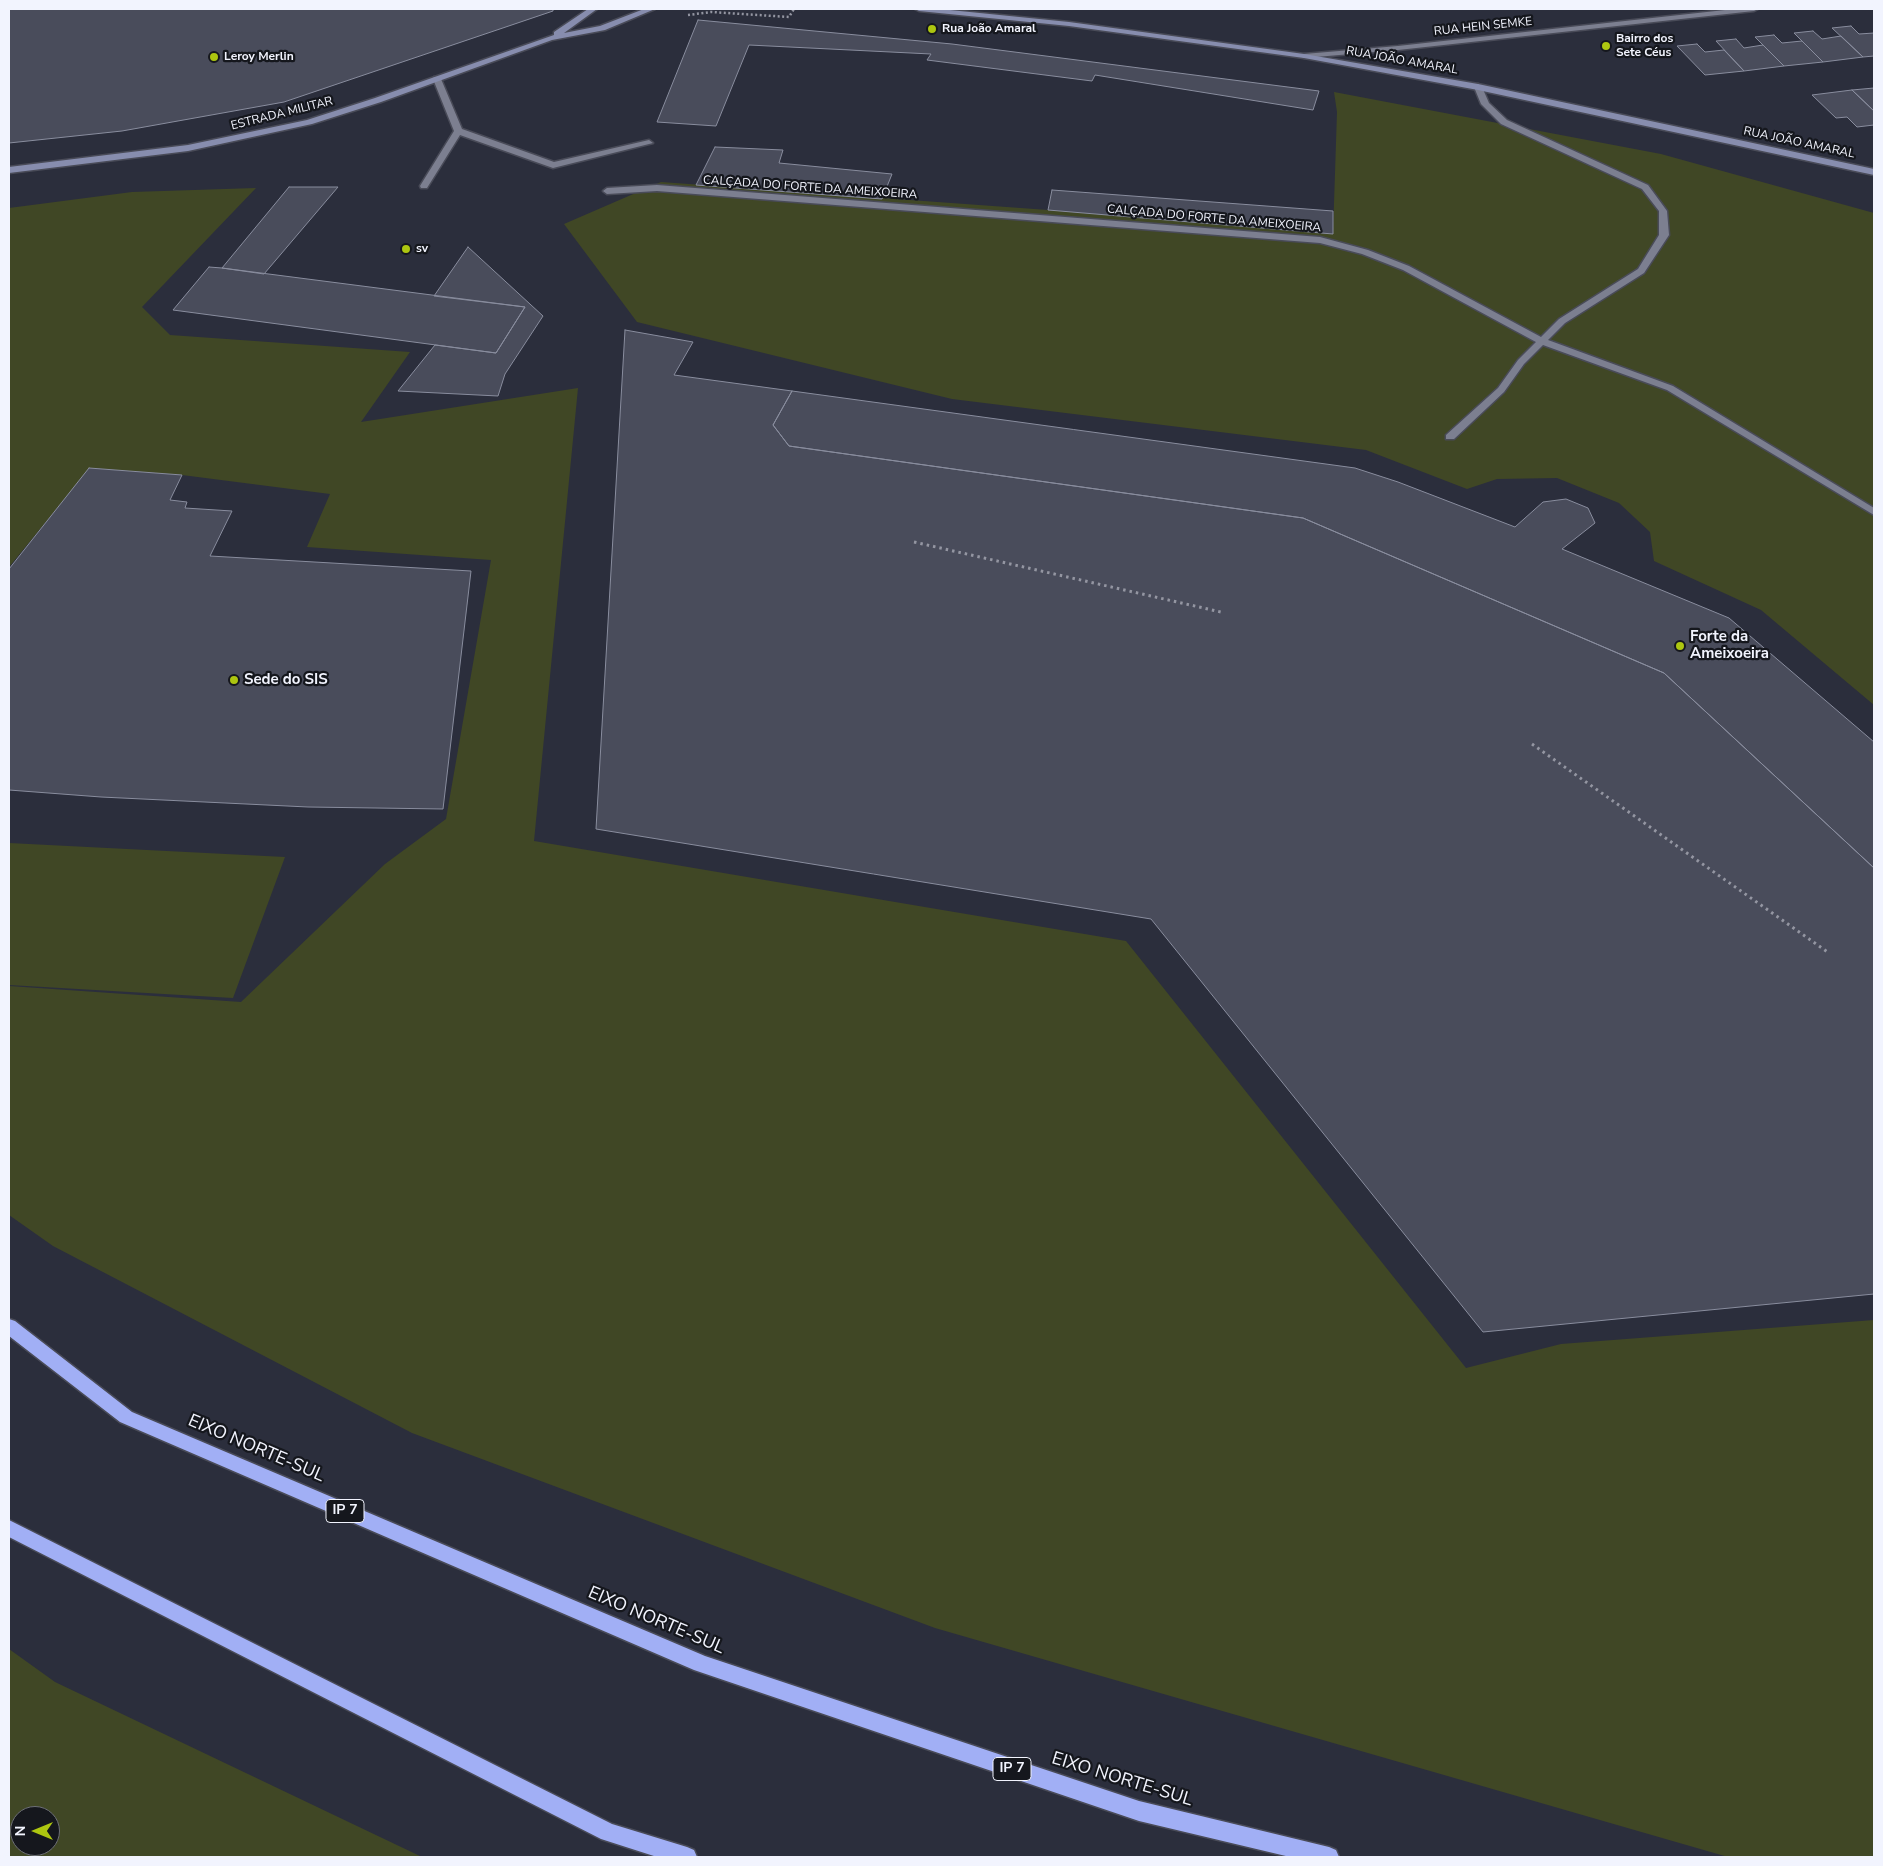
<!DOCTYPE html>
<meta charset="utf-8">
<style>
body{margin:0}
#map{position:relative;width:1883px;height:1866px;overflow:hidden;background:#2b2e3c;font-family:"Nunito Sans",sans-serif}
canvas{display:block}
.frame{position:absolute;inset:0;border:10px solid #f2f4fe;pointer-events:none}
.north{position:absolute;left:10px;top:1806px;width:50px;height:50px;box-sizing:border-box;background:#15171d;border:1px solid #6d6f77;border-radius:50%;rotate:270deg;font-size:14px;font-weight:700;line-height:20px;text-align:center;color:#f2f4fe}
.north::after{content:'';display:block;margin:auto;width:18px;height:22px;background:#adc610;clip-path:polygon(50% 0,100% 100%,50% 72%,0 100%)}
</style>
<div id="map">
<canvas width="1883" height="1866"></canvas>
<div class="frame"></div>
<div class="north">N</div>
</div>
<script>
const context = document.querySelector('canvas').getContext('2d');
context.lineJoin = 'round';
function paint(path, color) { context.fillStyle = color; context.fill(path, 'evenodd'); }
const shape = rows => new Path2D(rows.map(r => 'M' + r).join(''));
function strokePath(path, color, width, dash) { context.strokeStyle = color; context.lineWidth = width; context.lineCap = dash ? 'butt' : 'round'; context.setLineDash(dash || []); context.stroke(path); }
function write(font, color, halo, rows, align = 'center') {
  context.font = font + ' "Nunito Sans",sans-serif'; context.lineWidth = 4.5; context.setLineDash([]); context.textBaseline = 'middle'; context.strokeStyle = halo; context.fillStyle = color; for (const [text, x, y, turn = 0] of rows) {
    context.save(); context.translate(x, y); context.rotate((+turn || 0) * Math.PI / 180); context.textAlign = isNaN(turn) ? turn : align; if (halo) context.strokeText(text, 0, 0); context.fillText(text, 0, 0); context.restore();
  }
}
paint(shape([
 [1334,92,1661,154,1874,213,1874,705,1761,610,1654,561,1650,532,1619,503,1557,478,1497,479,1467,489,1366,450,952,399,637,322,564,224,661,182,1048,210,1333,234,1337,112],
 [256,188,142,307,170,335,410,352,361,422,578,388,534,841,1126,941,1466,1368,1561,1344,1874,1320,1874,1857,1728,1857,935,1628,412,1433,53,1246,9,1215,9,986,241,1002,385,864,446,819,491,560,307,547,330,494,182,475,90,468,9,567,9,208,132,192],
 [9,842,9,843,285,857,233,998,9,985],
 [9,1649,55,1682,422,1857,9,1857],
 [20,1816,50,1816,50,1846,20,1846]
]), '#404725');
const building = shape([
 [9,9,553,9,553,11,284,102,122,131,9,143,9,9],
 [698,20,952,44,1319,91,1313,110,1095,75,1092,81,927,60,931,54,749,45,716,126,657,122,698,20],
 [1851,26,1859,34,1874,33,1874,56,1863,57,1832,28,1851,26],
 [1813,31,1822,39,1841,36,1863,57,1823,62,1794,33,1813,31],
 [1774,35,1782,43,1802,41,1823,62,1784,66,1755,37,1774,35],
 [1736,39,1744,48,1763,45,1784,66,1744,71,1716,41,1736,39],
 [1697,44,1705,52,1724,50,1744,71,1705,75,1677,46,1697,44],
 [1874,88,1874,111,1852,90,1874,88],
 [1852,90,1874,111,1874,125,1857,127,1847,117,1836,118,1812,95,1852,90],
 [715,147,783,150,779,163,892,174,882,199,696,185,715,147],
 [289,187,338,187,264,274,222,268,289,187],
 [1052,190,1333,211,1333,234,1048,210,1052,190],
 [468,247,543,316,505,374,498,396,398,391,435,345,496,353,525,307,434,296,468,247],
 [209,267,222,268,525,307,496,353,173,310,209,267],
 [625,330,693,342,674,375,792,391,773,425,789,446,1303,518,1664,673,1874,868,1874,1294,1483,1332,1151,919,596,829,625,330],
 [792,391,1355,468,1398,482,1515,527,1543,502,1566,499,1588,508,1595,523,1562,549,1729,618,1874,742,1874,868,1664,673,1303,518,789,446,773,425,792,391],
 [89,468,182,475,170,500,187,502,185,508,232,511,210,556,471,571,443,809,308,807,101,797,9,790,9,569,89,468]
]);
paint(building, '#494c5b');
strokePath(building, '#898d9e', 1);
const lane = shape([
 [434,77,441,79,462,129,554,162,649,140,653,143,553,168,460,135,427,188,421,188,420,186,454,131,433,79,434,77],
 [1478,84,1482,87,1489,103,1507,120,1648,185,1667,211,1669,235,1644,273,1565,323,1548,340,1673,386,1874,508,1874,515,1667,390,1543,345,1524,364,1504,392,1454,439,1446,439,1446,435,1498,388,1518,360,1536,342,1403,270,1362,254,1320,243,657,191,607,194,603,191,607,188,657,185,1320,237,1368,250,1409,266,1541,337,1559,319,1638,269,1659,235,1659,211,1642,189,1501,124,1481,104,1474,87,1478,84]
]);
const street = shape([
 [1734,9,1758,9,1754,11,1398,50,1304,58,1300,56,1304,54,1398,46,1734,9]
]);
const secondary = shape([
 [588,9,597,9,564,33,600,26,644,9,655,9,605,30,552,40,381,102,312,124,188,151,9,173,9,167,188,145,307,120,375,98,554,35,554,32,588,9],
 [915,9,940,9,1069,22,1304,54,1478,84,1874,169,1874,175,1478,90,1304,58,1069,26,919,11,915,9]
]);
const highway = shape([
 [9,1319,15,1321,132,1412,705,1656,1139,1801,1329,1847,1336,1850,1339,1857,1290,1857,1139,1821,694,1670,120,1422,9,1336,9,1319],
 [9,1520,612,1824,687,1847,694,1850,697,1857,657,1857,601,1839,9,1537,9,1520]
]);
strokePath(lane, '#494b58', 3);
strokePath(street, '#494b58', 3);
strokePath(secondary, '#494b58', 3);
strokePath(highway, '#494b58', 3);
strokePath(shape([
 [688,15,711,12,789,17,794,9]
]), '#9496a2', 2.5, [2, 2.5]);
strokePath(shape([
 [914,542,1221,612],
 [1532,744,1829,953]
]), '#9496a2', 3, [2.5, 4]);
paint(lane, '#7c7f90');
paint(street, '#7c7f90');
paint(secondary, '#878dae');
paint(highway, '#a1aff5');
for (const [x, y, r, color] of [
 [932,29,5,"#adc610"],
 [1606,46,5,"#adc610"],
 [214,57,5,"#adc610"],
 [406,249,5,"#adc610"],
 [1680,646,5,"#adc610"],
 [234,680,5,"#adc610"]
]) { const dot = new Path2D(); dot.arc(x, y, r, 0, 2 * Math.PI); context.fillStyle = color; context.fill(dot); strokePath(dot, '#15171d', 2); }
write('12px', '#f2f4fe', '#15171d', [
 ["RUA HEIN SEMKE",1483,27,-6],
 ["RUA JOÃO AMARAL",1402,61,10],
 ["ESTRADA MILITAR",282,114,-14],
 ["RUA JOÃO AMARAL",1799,143,12],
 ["CALÇADA DO FORTE DA AMEIXOEIRA",810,188,4],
 ["CALÇADA DO FORTE DA AMEIXOEIRA",1214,219,5]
]);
write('bold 12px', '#f2f4fe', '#15171d', [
 ["Rua João Amaral",942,29],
 ["Bairro dos",1616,39],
 ["Sete Céus",1616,53],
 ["Leroy Merlin",224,57],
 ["sv",416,249]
], 'left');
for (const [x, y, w] of [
 [345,1511,38],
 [1012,1769,38]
]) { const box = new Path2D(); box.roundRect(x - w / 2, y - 11.5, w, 23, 4); context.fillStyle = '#15171d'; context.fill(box); strokePath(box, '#f2f4fe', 1); }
write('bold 14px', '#f2f4fe', null, [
 ["IP 7",345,1511],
 ["IP 7",1012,1769]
]);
write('bold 15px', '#f2f4fe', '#15171d', [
 ["Forte da",1690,637],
 ["Ameixoeira",1690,654],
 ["Sede do SIS",244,680]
], 'left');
write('18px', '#f2f4fe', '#15171d', [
 ["EIXO NORTE-SUL",256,1449,23],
 ["EIXO NORTE-SUL",656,1621,23],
 ["EIXO NORTE-SUL",1122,1780,17]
]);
</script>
